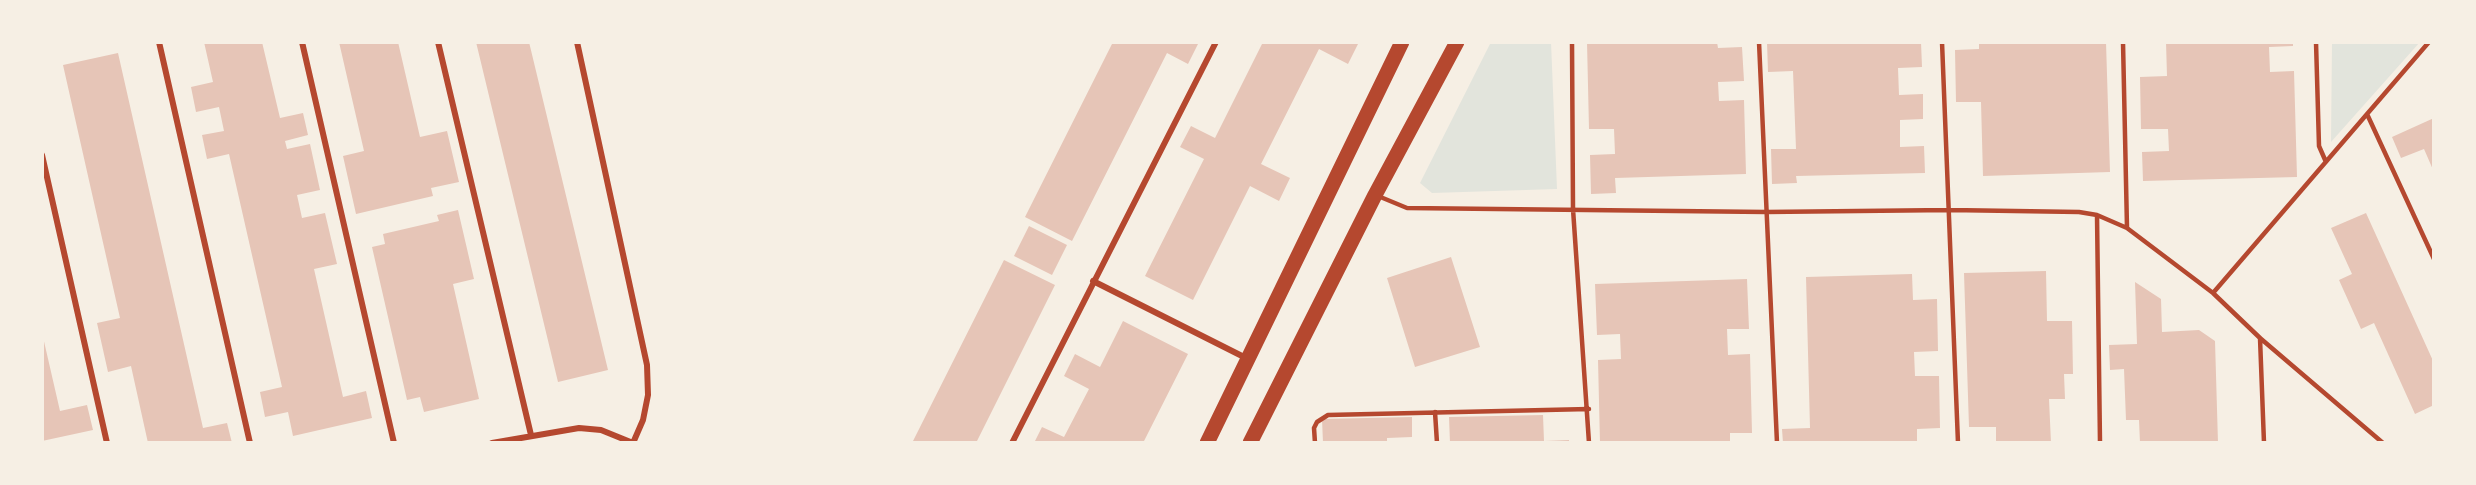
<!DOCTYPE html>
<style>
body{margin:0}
#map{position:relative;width:2476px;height:485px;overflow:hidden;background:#f6efe4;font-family:"Playfair Display",serif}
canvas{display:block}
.frame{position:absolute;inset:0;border:44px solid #f6efe4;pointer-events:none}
</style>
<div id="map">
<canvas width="2476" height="485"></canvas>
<div class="frame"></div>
</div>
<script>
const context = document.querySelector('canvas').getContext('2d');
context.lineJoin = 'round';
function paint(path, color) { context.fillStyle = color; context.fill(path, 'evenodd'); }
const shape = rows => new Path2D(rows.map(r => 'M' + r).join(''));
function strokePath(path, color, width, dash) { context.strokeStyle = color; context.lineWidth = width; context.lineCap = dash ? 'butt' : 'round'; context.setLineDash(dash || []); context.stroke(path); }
paint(shape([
 [1491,42,1551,42,1557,189,1432,193,1420,183],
 [2332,42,2420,42,2331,142]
]), '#e2e4dc');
paint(shape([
 [204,42,262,42,280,118,303,113,308,135,285,141,287,149,310,144,320,190,297,195,302,218,325,213,337,264,314,269,343,397,366,391,372,418,293,436,288,412,265,417,260,392,282,387,229,154,207,159,202,135,224,131,219,107,196,112,191,87,213,82],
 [339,42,398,42,420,137,447,131,459,182,431,188,433,196,356,214,343,156,364,151],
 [476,42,529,42,608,370,558,382],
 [1113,42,1199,42,1188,64,1167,53,1072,241,1025,217],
 [1263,42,1359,42,1348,64,1319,49,1261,164,1290,178,1279,201,1250,186,1193,300,1145,276,1204,159,1180,147,1191,126,1215,138],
 [1587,42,1717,42,1718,48,1742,47,1744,81,1718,82,1719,101,1744,100,1746,174,1615,178,1616,193,1591,194,1590,155,1615,154,1614,129,1589,129],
 [1767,42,1921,42,1922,67,1898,68,1899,95,1923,94,1923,119,1900,120,1900,147,1924,146,1925,173,1796,176,1797,183,1772,184,1771,149,1796,149,1793,71,1768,72],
 [1979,42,2106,42,2110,172,1983,176,1981,102,1956,102,1955,50,1979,49],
 [2166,42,2293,42,2293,46,2269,47,2270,72,2294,71,2297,177,2143,181,2142,152,2169,151,2168,129,2141,129,2140,77,2167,76],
 [118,53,203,428,227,423,232,443,148,443,131,366,108,372,97,323,120,318,63,65],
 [2434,118,2434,172,2424,149,2401,158,2392,137],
 [458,210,474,279,453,284,479,399,424,412,420,397,407,400,372,247,385,244,383,234,439,221,437,215],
 [2366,213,2434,363,2434,405,2415,414,2374,323,2361,329,2339,280,2352,274,2331,228],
 [1029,226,1067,245,1052,275,1014,256],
 [1451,257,1480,347,1415,367,1387,278],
 [1004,260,1055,285,976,443,912,443],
 [2046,271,2047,321,2072,321,2073,374,2064,374,2065,399,2049,399,2051,443,1996,443,1996,427,1969,427,1964,273],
 [1912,274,1913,300,1937,299,1938,351,1914,352,1915,376,1939,376,1940,428,1917,429,1917,443,1783,443,1782,429,1810,428,1806,277],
 [1747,279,1749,329,1727,329,1728,355,1750,354,1752,433,1730,433,1730,443,1600,443,1598,360,1621,359,1620,334,1597,335,1595,284],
 [2135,282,2161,299,2162,332,2199,330,2215,341,2218,443,2140,443,2139,420,2126,420,2124,369,2110,370,2109,345,2137,344],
 [1123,321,1188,354,1143,443,1034,443,1042,427,1064,437,1089,389,1064,376,1075,354,1100,367],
 [43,337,60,411,87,405,93,430,42,441],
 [1543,415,1544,441,1569,440,1569,443,1450,443,1449,417],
 [1412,417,1412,437,1387,438,1387,443,1323,443,1322,419]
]), '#e6c5b7');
strokePath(shape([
 [1572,42,1573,209,1589,443],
 [1759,42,1777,443],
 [1942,42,1958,443],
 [2123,42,2127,228],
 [2316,42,2319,146,2326,162],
 [2367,114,2434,259],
 [1378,196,1407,208,1766,212,1950,210,2079,212,2097,215,2127,228,2213,293,2260,338,2383,443],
 [2097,215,2100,443],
 [2213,293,2429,42],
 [2260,338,2264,443],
 [1435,412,1437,443],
 [1315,443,1314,428,1317,422,1328,415,1589,409]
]), '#b5482f', 4.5);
strokePath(shape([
 [159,42,250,443],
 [302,42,394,443],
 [438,42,531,435],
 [577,42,647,365,648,395,643,420,633,443],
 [42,155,107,443],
 [1093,281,1248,359],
 [492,443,579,428,601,430,633,443],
 [1012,443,1216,42]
]), '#b5482f', 6);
strokePath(shape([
 [1207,443,1402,42],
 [1250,443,1375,195,1457,42]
]), '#b5482f', 15);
</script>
